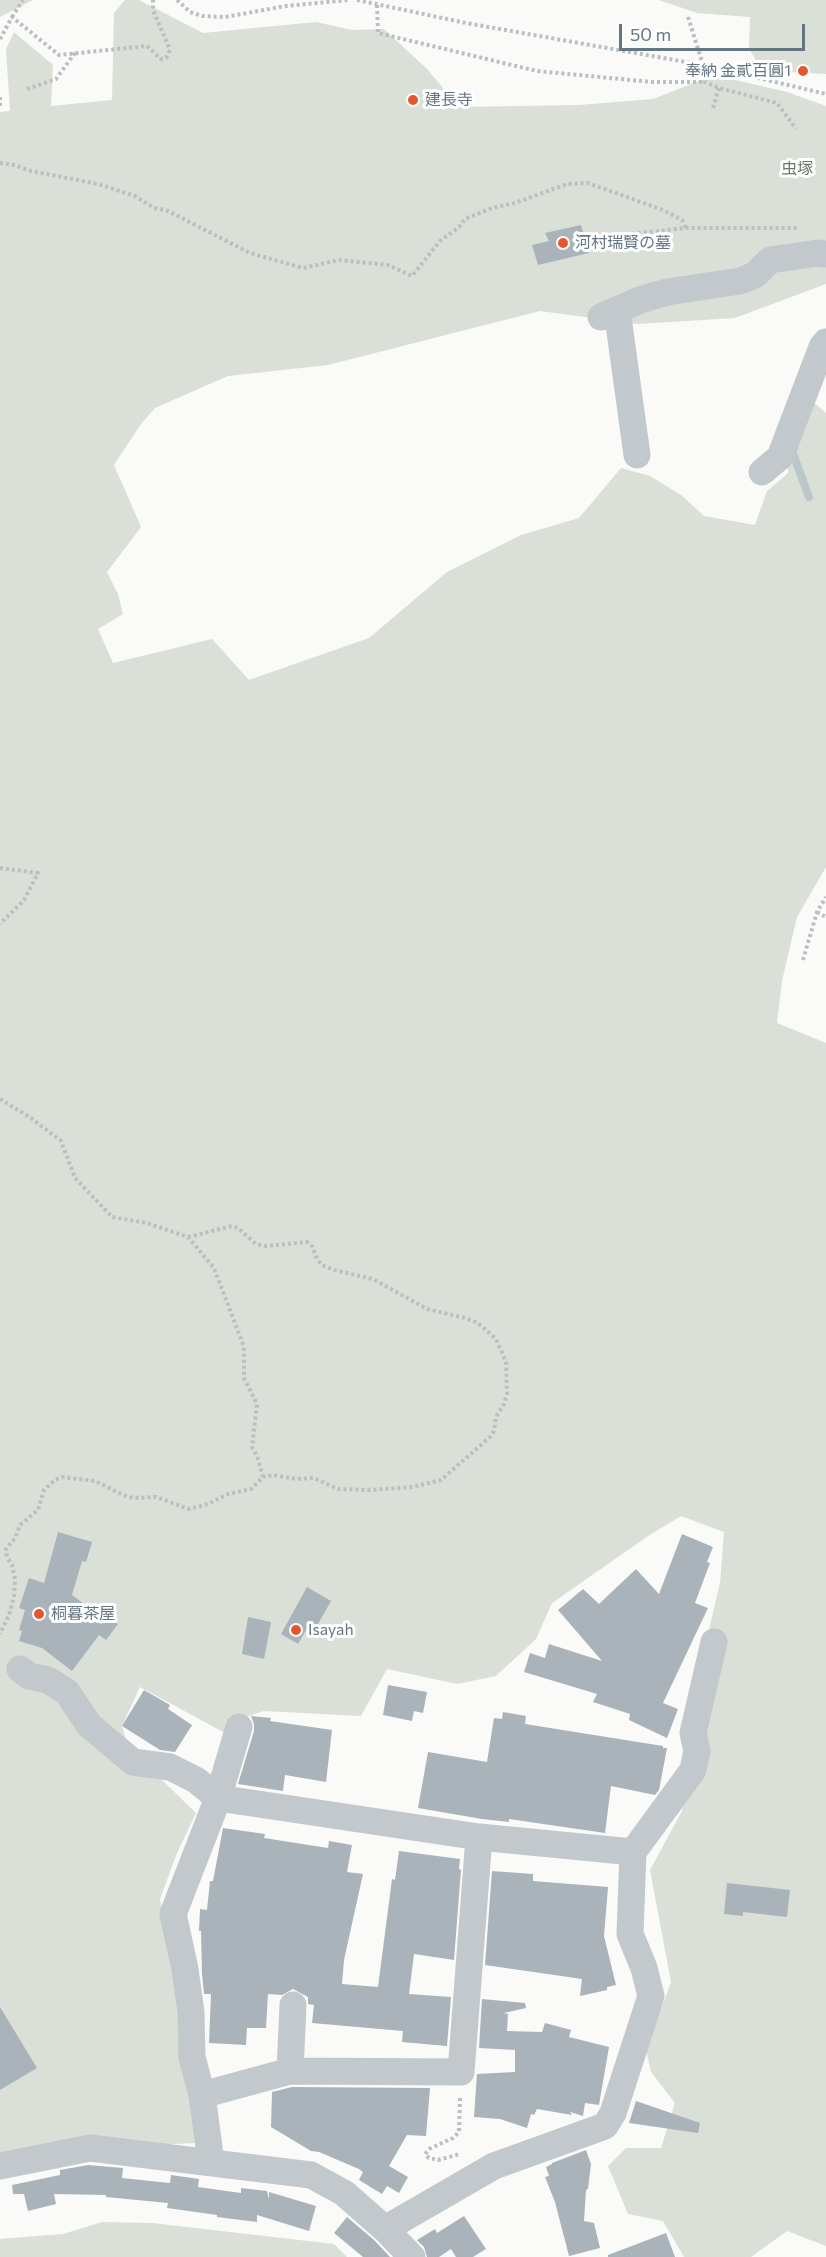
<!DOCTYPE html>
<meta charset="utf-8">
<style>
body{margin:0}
#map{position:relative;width:826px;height:2257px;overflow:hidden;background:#fafaf8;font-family:Commissioner,sans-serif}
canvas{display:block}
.scale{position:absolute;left:619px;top:24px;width:186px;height:27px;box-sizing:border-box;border:3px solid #657683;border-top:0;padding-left:8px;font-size:18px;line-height:21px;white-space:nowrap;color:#657683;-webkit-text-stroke:4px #fff;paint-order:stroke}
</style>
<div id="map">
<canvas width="826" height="2257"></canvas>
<div class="scale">50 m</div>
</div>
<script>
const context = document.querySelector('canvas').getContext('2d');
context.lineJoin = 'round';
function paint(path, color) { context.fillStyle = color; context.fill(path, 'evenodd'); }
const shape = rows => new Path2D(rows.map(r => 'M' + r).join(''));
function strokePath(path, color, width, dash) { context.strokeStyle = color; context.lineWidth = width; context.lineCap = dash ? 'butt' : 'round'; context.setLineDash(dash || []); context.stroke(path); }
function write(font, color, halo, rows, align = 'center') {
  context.font = font + ' Commissioner,"Noto Sans JP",sans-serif'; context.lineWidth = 6; context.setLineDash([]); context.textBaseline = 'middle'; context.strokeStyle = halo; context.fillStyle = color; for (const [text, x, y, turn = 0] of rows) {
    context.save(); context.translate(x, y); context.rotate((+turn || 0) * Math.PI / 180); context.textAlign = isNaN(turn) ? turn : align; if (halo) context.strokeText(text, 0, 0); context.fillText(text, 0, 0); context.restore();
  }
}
paint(shape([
 [0,0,33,0,0,17],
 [125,0,139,0,203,33,316,22,352,30,384,29,427,69,459,107,579,105,653,99,714,75,787,92,826,106,826,284,735,318,638,324,540,311,328,365,228,376,155,408,141,424,114,465,141,527,107,572,118,594,123,614,98,629,113,663,212,639,249,680,369,638,447,572,521,535,579,518,621,468,650,476,681,495,704,516,755,525,767,491,788,473,788,462,809,398,826,413,826,867,797,917,782,981,777,1023,826,1043,826,2246,787,2231,751,2257,684,2257,663,2221,628,2214,608,2166,626,2148,661,2148,675,2103,651,2072,646,2050,671,1982,650,1870,682,1811,693,1733,695,1689,720,1583,724,1532,681,1516,651,1534,552,1603,536,1639,496,1676,457,1684,387,1669,361,1716,264,1711,230,1722,225,1733,140,1687,122,1726,128,1747,196,1813,177,1853,160,1899,182,2013,195,2143,90,2148,0,2167,0,112,10,111,6,49,14,32,53,65,51,106,112,100,114,13],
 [659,0,826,0,826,74,786,72,756,60,749,49,750,17,697,13],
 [102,2222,152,2223,334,2244,347,2257,0,2257,0,2239,63,2234]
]), '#dadfd7');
strokePath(shape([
 [794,448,792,451,809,497]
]), '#bbc7cb', 8);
paint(shape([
 [581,225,589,253,538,265,532,245,549,241,545,233],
 [58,1532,92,1542,86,1562,82,1561,72,1595,99,1615,101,1612,118,1624,106,1640,99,1635,72,1671,42,1648,19,1641,22,1631,19,1630,25,1610,19,1608,29,1578,44,1583],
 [682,1534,713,1547,707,1562,710,1563,695,1603,708,1608,663,1703,678,1709,667,1738,629,1720,630,1714,593,1702,597,1694,524,1672,530,1653,545,1658,549,1644,602,1661,558,1610,583,1589,599,1604,636,1569,659,1594],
 [307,1587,331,1601,314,1631,308,1627,298,1644,281,1634],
 [248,1617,271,1622,264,1659,242,1654],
 [388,1685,427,1692,423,1713,414,1711,412,1721,383,1715],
 [144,1690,170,1705,168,1709,192,1725,175,1752,160,1750,122,1726],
 [503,1712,526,1716,525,1724,663,1746,663,1748,667,1748,659,1790,655,1795,611,1786,605,1833,509,1819,509,1822,482,1819,418,1808,428,1752,487,1762,494,1718,502,1719],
 [251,1716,271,1718,270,1721,332,1730,326,1782,285,1775,283,1791,238,1784,254,1731,254,1724],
 [223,1828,265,1834,264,1838,328,1848,329,1841,352,1845,347,1872,363,1874,344,1960,342,1984,378,1987,392,1879,395,1880,399,1851,460,1859,459,1869,461,1870,454,1960,414,1954,409,1994,451,1997,447,2046,402,2042,403,2031,312,2023,314,2005,308,2004,308,1997,293,1989,282,1995,268,1994,266,2028,247,2028,246,2045,209,2043,211,1994,204,1994,202,1974,201,1931,199,1931,200,1909,207,1910,210,1881,213,1881],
 [492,1871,533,1874,533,1881,608,1887,604,1936,616,1985,607,1987,607,1990,580,1996,582,1979,485,1965],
 [727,1883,790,1890,787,1917,743,1912,743,1916,724,1914],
 [482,1999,525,2003,526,2008,504,2013,508,2014,507,2031,542,2032,545,2023,571,2030,569,2037,609,2047,599,2105,585,2103,583,2116,570,2112,572,2115,537,2109,534,2115,531,2114,527,2128,500,2119,474,2117,477,2074,515,2072,515,2050,479,2048],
 [0,2007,37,2068,0,2090],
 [292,2087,430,2088,426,2136,407,2135,389,2166,408,2177,399,2193,387,2186,382,2194,359,2180,363,2172,359,2169,319,2152,311,2151,271,2127,272,2092],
 [636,2101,700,2123,698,2133,629,2123],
 [586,2150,591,2164,588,2189,586,2190,584,2221,594,2223,600,2248,569,2256,555,2202,545,2177,549,2176,546,2167,552,2164,552,2163],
 [88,2165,123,2168,122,2178,170,2183,171,2175,199,2179,198,2187,241,2193,241,2188,267,2191,269,2199,269,2192,316,2206,309,2231,257,2215,257,2222,217,2217,217,2215,167,2208,168,2203,106,2197,106,2195,54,2194,56,2204,28,2211,24,2194,13,2194,12,2185,60,2175,60,2170],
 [464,2216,486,2249,473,2257,456,2257,451,2249,439,2257,427,2257,424,2247,417,2240,435,2229,437,2233],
 [347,2217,374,2240,390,2257,363,2257,334,2233],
 [666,2233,675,2257,608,2257,608,2255]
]), '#aab3b9');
strokePath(shape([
 [177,0,190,12,202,16,225,17,286,6,348,0],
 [357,0,466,23,703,65,826,94],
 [377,5,378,33,537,71,652,82,705,82],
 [12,17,23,0],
 [688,17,703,65,705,82,719,88,777,103,796,129],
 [0,39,12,17,59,55,147,46,161,59,166,58,170,50,153,10,153,0],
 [27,89,56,79,75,53],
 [0,97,0,109],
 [713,108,719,88],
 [0,163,14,165,31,171,98,184,135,196,154,208,166,210,250,253,303,268,339,260,388,265,412,276,440,241,459,227,465,219,492,208,515,203,567,184,588,183,663,210,682,220,686,228],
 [620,235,686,228,798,228],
 [0,868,38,873,24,900,0,924],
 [817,912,826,917],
 [803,960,817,912,826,897],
 [0,1099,31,1118,61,1141,75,1178,112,1217,147,1223,188,1237,214,1268,244,1347,244,1378,257,1404,252,1447,257,1456,263,1477,251,1489,228,1494,208,1504,189,1509,156,1497,133,1498,123,1495,95,1481,62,1477,55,1480,44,1490,38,1510,20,1525,15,1538,6,1549,7,1557,12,1565,15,1579,14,1596,9,1615,0,1634],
 [188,1237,232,1226,238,1228,256,1244,266,1246,307,1242,312,1246,317,1259,322,1265,334,1270,373,1279,427,1309,465,1318,478,1323,496,1339,506,1362,507,1394,504,1404,496,1417,494,1431,490,1437,441,1480,412,1487,368,1490,338,1489,314,1478,296,1479,273,1475,263,1477],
 [460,2098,459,2132,453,2138,429,2149,425,2154,429,2158,438,2160,460,2154]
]), '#bbbfc2', 4, [3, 3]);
strokePath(shape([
 [617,310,637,455],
 [601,317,640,300,667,292,740,281,755,275,770,260,818,253,826,254],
 [762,472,780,457,822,347,826,342],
 [20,1669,29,1676,48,1680,67,1692,89,1725,133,1762,170,1767,196,1780,218,1798,479,1837,633,1852,630,1934,644,1968,651,1996,613,2113,605,2126,494,2166,385,2229],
 [633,1852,693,1770,697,1751,693,1733,714,1642],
 [290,2071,293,2005],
 [202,2095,290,2071,461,2072,479,1837],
 [211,2162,202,2095,192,2057,191,2012,185,1969,173,1914,218,1798,239,1727],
 [0,2166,90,2148,311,2175,344,2193,385,2229,412,2257]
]), '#c3c8cc', 27);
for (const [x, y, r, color] of [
 [803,71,6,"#e4572e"],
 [413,100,6,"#e4572e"],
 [563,243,6,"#e4572e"],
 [39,1614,6,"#e4572e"],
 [296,1630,6,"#e4572e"]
]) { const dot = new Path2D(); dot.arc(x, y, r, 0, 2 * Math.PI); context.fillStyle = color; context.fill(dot); strokePath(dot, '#fff', 2); }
write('16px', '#657683', '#fff', [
 ["奉納 金貳百圓1",791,71,"right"],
 ["建長寺",425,100],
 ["河村瑞賢の墓",575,243],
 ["桐暮茶屋",51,1614],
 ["Isayah",308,1630]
], 'left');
write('16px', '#687a64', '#fff', [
 ["虫塚",797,169]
]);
</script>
